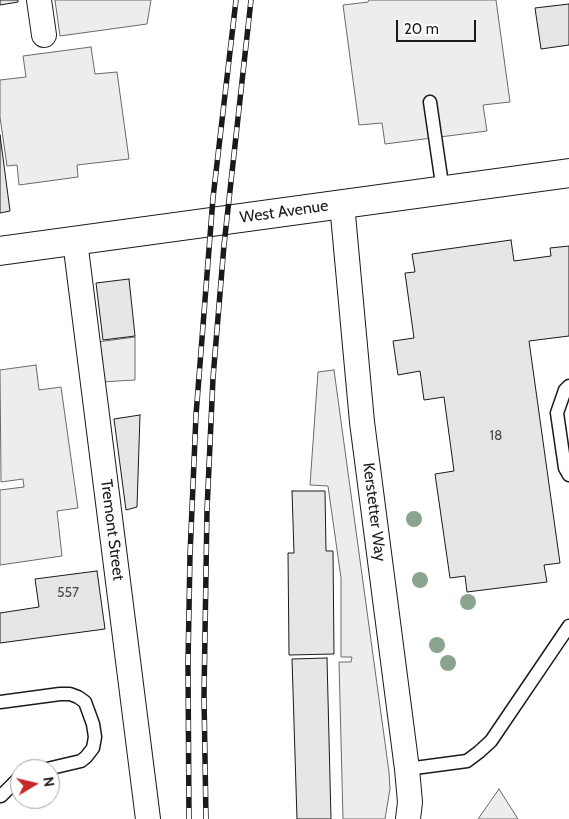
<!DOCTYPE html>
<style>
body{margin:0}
#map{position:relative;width:569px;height:819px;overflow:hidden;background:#fff;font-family:Cabin,sans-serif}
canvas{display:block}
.north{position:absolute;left:10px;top:759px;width:50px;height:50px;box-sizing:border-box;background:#fff;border:1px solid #a3a3a3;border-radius:50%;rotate:81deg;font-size:14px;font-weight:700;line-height:20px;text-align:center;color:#1a1a1a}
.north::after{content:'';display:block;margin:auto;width:18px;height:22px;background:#c62828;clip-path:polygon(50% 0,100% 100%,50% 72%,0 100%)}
.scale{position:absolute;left:396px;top:20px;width:80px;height:22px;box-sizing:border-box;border:2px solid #1a1a1a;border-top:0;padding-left:6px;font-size:15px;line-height:18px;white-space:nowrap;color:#1a1a1a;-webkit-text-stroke:4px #fff;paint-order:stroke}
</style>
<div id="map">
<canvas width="569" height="819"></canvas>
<div class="north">N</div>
<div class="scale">20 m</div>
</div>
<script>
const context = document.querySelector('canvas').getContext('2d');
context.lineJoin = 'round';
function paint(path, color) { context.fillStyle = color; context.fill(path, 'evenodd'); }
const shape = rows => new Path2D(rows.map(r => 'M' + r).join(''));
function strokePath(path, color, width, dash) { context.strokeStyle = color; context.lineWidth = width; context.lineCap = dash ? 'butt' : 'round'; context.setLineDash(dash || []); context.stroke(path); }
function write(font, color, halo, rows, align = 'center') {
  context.font = font + ' Cabin,sans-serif'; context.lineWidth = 4; context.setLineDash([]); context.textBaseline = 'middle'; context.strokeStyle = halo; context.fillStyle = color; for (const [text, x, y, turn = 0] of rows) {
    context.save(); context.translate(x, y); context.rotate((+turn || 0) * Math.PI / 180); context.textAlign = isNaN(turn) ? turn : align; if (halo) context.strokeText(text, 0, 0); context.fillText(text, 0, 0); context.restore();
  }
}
const built = shape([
 [55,0,151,0,147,24,60,36,55,0],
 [369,0,496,0,510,102,483,105,487,131,385,144,382,123,359,125,343,5,368,2,369,0],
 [91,47,95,74,117,72,129,159,77,165,78,177,19,185,17,165,7,166,0,117,0,80,26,77,23,56,91,47],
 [135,337,135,380,101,382,97,342,135,337],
 [36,365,39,390,61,387,78,508,57,511,62,556,0,565,0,490,24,487,23,479,1,482,0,370,36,365],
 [334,370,389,772,390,789,385,819,343,819,339,662,351,662,352,657,341,657,341,578,328,486,310,485,318,372,334,370],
 [499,789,518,819,478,819,499,789]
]);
paint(built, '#ededed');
strokePath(built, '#6a6a6a', 1);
const building = shape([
 [0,0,18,0,18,2,0,5,0,0],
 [569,4,569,45,541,49,535,8,569,4],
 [0,135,10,211,0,213,0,135],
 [511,240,514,261,551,256,550,248,569,246,569,336,529,341,560,563,544,565,547,582,467,592,465,576,450,578,435,474,454,471,444,397,424,400,420,371,398,375,393,341,414,338,405,273,415,272,412,254,511,240],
 [129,279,135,336,103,340,96,283,129,279],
 [140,415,137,507,126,510,114,419,140,415],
 [292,491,325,491,326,551,333,551,334,654,289,655,288,553,294,553,292,491],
 [97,571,105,629,0,643,0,613,39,607,35,579,97,571],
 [327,658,331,819,297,819,292,659,327,658]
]);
paint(building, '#e6e6e6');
strokePath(building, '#1a1a1a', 1);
const lane = shape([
 [430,102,443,191],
 [569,386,565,390,557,413,565,468,569,475],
 [0,702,60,694,70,694,78,697,85,702,93,724,95,737,93,748,86,757,81,761,47,769],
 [407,769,467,761,479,752,491,741,569,626],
 [1,796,20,777]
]);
const street = shape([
 [39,0,44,35],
 [342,204,362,422,407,769,410,802,408,819],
 [75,241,148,819]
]);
const secondary = shape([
 [0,251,569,173]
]);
strokePath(lane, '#1a1a1a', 15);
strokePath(street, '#1a1a1a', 26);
strokePath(secondary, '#1a1a1a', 30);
strokePath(lane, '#fff', 12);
strokePath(street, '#fff', 24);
strokePath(secondary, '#fff', 28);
const rail = shape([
 [189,819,188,663,190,555,196,415,213,198,236,0],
 [206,819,204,696,207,510,213,378,224,245,251,0]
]);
strokePath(rail, '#1a1a1a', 5.5);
strokePath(rail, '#fff', 4, [11]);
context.fillStyle = '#8aa48f';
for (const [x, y] of [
 [414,519],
 [420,580],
 [468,602],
 [437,645],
 [448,663]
]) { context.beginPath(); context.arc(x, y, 8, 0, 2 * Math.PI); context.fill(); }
write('14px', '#4d4d4d', null, [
 ["18",496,436],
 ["557",68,593]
]);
write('16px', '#1a1a1a', '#fff', [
 ["West Avenue",284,212,-8],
 ["Kerstetter Way",374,512,83],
 ["Tremont Street",112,530,83]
]);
</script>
